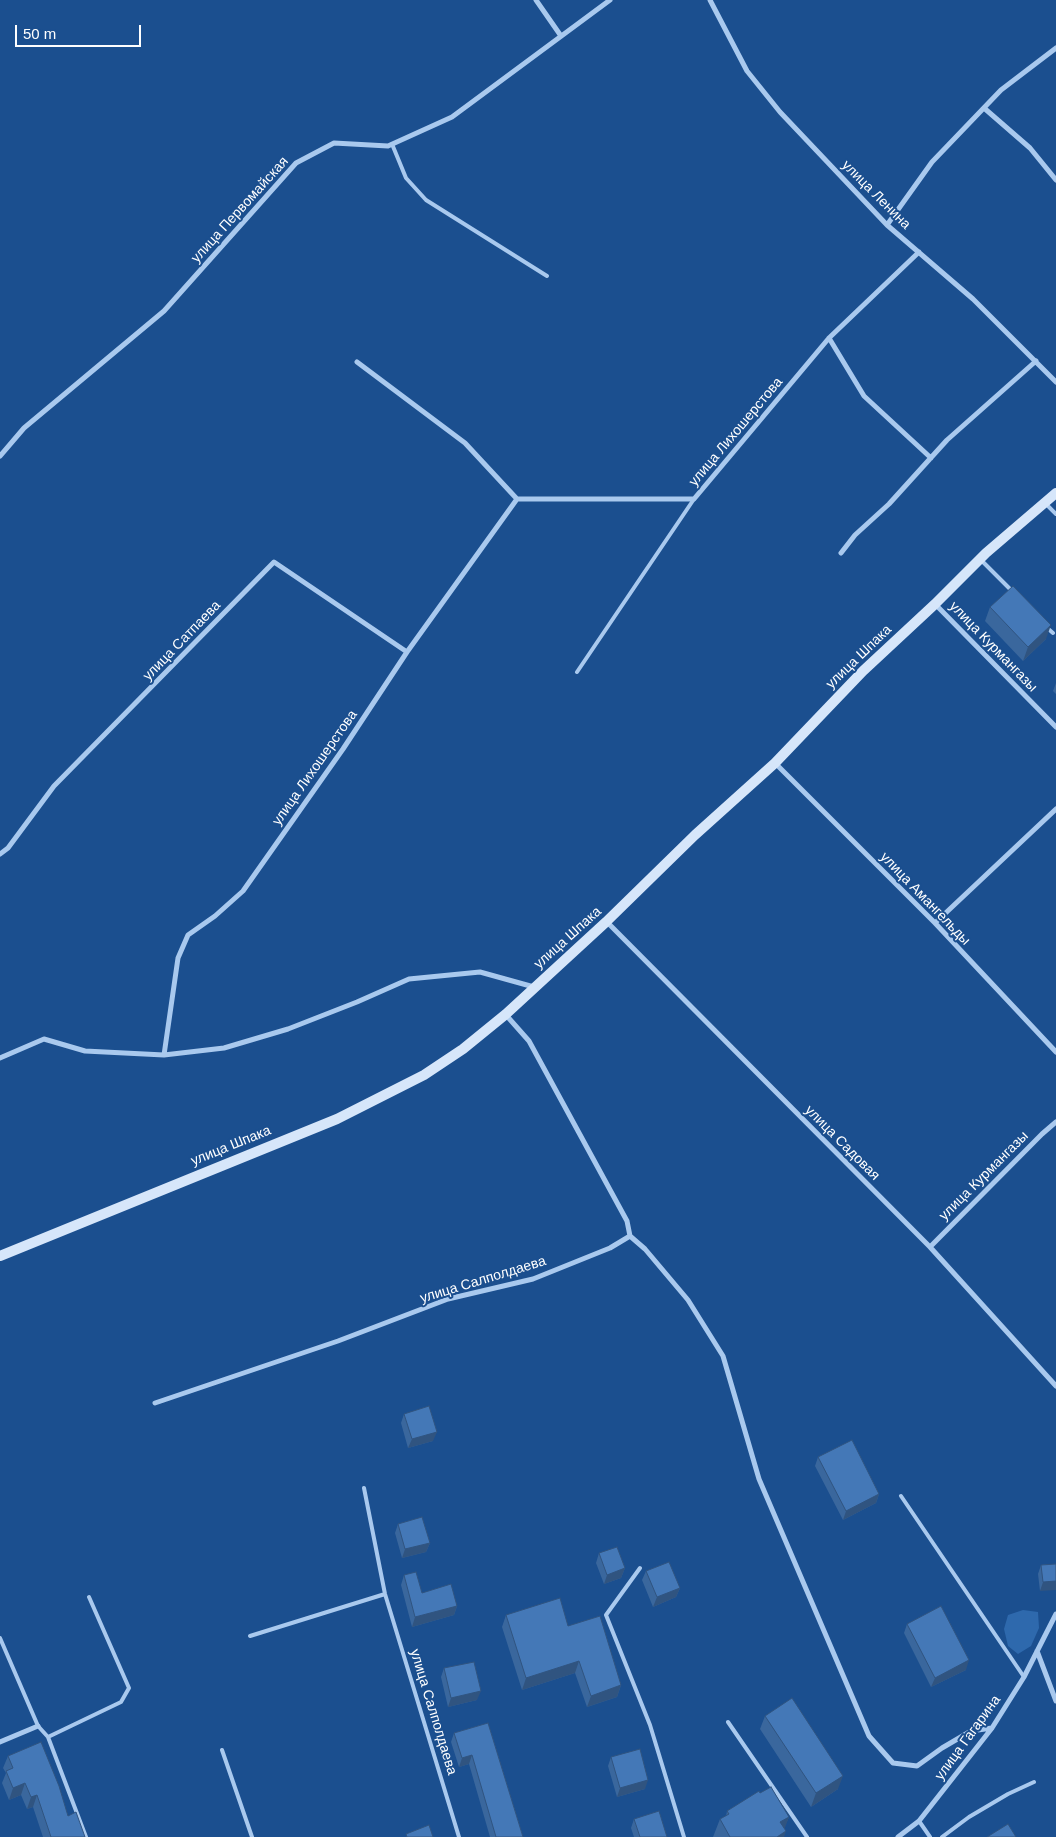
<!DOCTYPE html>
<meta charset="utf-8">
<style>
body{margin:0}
#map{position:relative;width:1056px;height:1837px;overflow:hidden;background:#1b4f8f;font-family:Helvetica,sans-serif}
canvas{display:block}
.scale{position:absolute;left:15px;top:25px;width:126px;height:22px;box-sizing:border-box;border:2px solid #fff;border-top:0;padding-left:6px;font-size:15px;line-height:18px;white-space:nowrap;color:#fff;-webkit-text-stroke:4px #1b4f8f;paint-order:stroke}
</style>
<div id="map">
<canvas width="1056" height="1837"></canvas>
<div class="scale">50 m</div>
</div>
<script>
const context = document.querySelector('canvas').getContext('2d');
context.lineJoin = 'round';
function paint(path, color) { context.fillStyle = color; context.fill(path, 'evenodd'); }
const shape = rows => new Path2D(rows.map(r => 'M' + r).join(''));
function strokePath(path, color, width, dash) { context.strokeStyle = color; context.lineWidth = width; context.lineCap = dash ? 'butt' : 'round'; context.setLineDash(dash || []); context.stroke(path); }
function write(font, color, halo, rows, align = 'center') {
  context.font = font + ' Helvetica,sans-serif'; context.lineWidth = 4; context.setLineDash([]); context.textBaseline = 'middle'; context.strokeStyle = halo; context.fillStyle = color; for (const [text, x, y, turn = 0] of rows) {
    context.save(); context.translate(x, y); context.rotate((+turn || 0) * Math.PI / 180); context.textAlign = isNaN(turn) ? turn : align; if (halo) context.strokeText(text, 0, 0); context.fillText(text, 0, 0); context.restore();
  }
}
paint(shape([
 [1023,1610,1038,1612,1039,1628,1031,1646,1018,1654,1008,1646,1004,1629,1008,1615]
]), '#2e69ad');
strokePath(shape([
 [392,144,406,178,426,200,547,276],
 [1045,503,1056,514],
 [980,559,1012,591],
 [1046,627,1053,633],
 [577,672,694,499],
 [364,1488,385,1594,459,1837],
 [901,1496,1024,1677],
 [640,1568,606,1615,650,1725,684,1837],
 [250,1636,385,1594],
 [0,1638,38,1726,48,1737,86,1837],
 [728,1722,807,1837],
 [48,1737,121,1702,129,1688,89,1597],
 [222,1750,252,1837],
 [919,1821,930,1837],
 [942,1837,969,1817,1008,1794,1034,1782]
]), '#a9c9ee', 4);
strokePath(shape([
 [536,0,561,36],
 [710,0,747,71,780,112,887,225,973,299,1056,382],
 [984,108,1030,148,1056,180],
 [887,225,932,162,1001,90,1056,48],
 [829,338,864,396,931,458],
 [357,362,465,443,517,499,694,499,829,338,919,252],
 [0,456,24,428,164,311,296,163,334,143,388,146,452,117,610,0],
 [841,553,855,535,889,504,947,440,1036,361],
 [935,604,1056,727],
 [775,763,935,923,1056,1052],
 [0,854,8,848,54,786,274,562,407,652],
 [607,922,930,1247,1056,1386],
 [935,923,1056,809],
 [164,1055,178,958,188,935,215,916,243,891,343,749,407,652,517,499],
 [0,1058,44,1039,85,1051,164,1055,224,1048,288,1029,357,1002,409,979,480,972,534,987],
 [630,1236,645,1249,688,1300,723,1356,759,1479,869,1736,893,1763,917,1766,942,1748,971,1731,992,1728],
 [930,1247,1042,1134,1056,1122],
 [155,1403,338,1341,448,1299,533,1279,610,1248,630,1236,627,1221,529,1041,506,1015],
 [1037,1651,1056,1701],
 [0,1742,38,1726],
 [898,1837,919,1821,992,1728,1024,1677,1056,1614]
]), '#a9c9ee', 5);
strokePath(shape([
 [0,1256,337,1119,424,1075,463,1049,506,1014,606,922,695,835,775,763,863,671,935,604,986,553,1056,493]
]), '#d6e6fa', 10);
paint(shape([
 [990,607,1046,639,1023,661,985,621],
 [1056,683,1056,694,1053,691],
 [404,1414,433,1441,408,1448,401,1423],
 [818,1457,879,1494,876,1503,843,1520,815,1466],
 [398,1524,430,1543,426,1552,402,1558,395,1533],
 [599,1553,625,1568,621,1578,604,1584,596,1563],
 [1056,1564,1040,1591,1038,1574,1041,1565],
 [646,1571,680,1588,676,1597,653,1607,642,1580],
 [404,1575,422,1593,457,1606,454,1615,412,1627,401,1585],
 [506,1615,568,1626,621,1685,617,1697,587,1707,575,1673,522,1690,502,1627],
 [907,1624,966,1670,931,1687,904,1633],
 [444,1668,477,1700,448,1707,441,1677],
 [765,1716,838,1789,811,1807,760,1729],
 [488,1723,523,1837,490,1837,469,1764,459,1767,451,1742,454,1733],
 [8,1756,68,1816,85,1837,43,1837,33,1807,27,1809,21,1795,9,1800,2,1783,6,1773,3,1768],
 [611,1757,645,1789,617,1797,608,1766],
 [760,1793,789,1817,784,1828,784,1837,713,1837,720,1819,726,1816,727,1811],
 [634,1819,667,1837,634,1837,631,1828]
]), '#3a679d');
paint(shape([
 [1051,625,1046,639,1023,661,1028,647],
 [437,1432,433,1441,408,1448,412,1439],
 [879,1494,876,1503,843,1520,846,1511],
 [430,1543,426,1552,402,1558,405,1549],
 [625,1568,621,1578,604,1584,607,1575],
 [1056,1581,1056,1590,1040,1591,1043,1582],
 [680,1588,676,1597,653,1607,657,1597],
 [457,1606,454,1615,412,1627,415,1617],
 [969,1660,966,1670,931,1687,935,1678],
 [579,1661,575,1673,522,1690,526,1678],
 [621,1685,617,1697,587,1707,591,1696],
 [481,1691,477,1700,448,1707,451,1698],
 [472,1755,469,1764,459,1767,462,1758],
 [843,1776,838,1789,811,1807,816,1793],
 [648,1780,645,1789,617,1797,620,1788],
 [25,1783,21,1795,9,1800,13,1788],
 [37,1795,33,1807,27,1809,31,1797],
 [789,1817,783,1833,786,1831,784,1837,775,1837,780,1822]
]), '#305480');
const building = shape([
 [1013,586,1051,625,1028,647,990,607,1013,586],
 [429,1406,437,1432,412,1439,404,1414,429,1406],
 [852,1440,879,1494,846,1511,818,1457,852,1440],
 [422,1517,430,1543,405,1549,398,1524,422,1517],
 [617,1547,625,1568,607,1575,599,1553,617,1547],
 [669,1562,680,1588,657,1597,646,1571,669,1562],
 [1056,1564,1056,1581,1043,1582,1041,1565,1056,1564],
 [416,1572,422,1593,451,1584,457,1606,415,1617,404,1575,416,1572],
 [560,1598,568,1626,600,1616,621,1685,591,1696,579,1661,526,1678,506,1615,560,1598],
 [941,1606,969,1660,935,1678,907,1624,941,1606],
 [474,1662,481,1691,451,1698,444,1668,474,1662],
 [792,1698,843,1776,816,1793,765,1716,792,1698],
 [488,1723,523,1837,496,1837,472,1755,462,1758,454,1733,488,1723],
 [41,1742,59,1786,68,1816,76,1812,85,1837,51,1837,37,1795,31,1797,25,1783,13,1788,6,1771,13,1768,8,1756,41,1742],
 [640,1749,648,1780,620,1788,611,1757,640,1749],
 [771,1787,789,1817,780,1822,786,1831,777,1837,730,1837,720,1819,729,1814,727,1811,759,1791,760,1793,771,1787],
 [659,1811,667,1837,640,1837,634,1819,659,1811],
 [1008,1824,1016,1837,987,1837,1008,1824],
 [429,1825,433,1837,407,1837,406,1834,429,1825]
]);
paint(building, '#4478b7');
strokePath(building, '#305480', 1);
write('14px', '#fff', '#1b4f8f', [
 ["улица Ленина",876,195,45],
 ["улица Первомайская",240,210,-48],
 ["улица Лихошерстова",736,432,-50],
 ["улица Сатпаева",182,641,-46],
 ["улица Курмангазы",993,647,46],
 ["улица Шпака",859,657,-44],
 ["улица Лихошерстова",315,768,-55],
 ["улица Амангельды",925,899,46],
 ["улица Шпака",568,938,-42],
 ["улица Садовая",842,1143,45],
 ["улица Шпака",231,1146,-22],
 ["улица Курмангазы",984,1176,-45],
 ["улица Салполдаева",483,1280,-17],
 ["улица Салполдаева",433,1712,73],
 ["улица Гагарина",968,1738,-54]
]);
</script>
